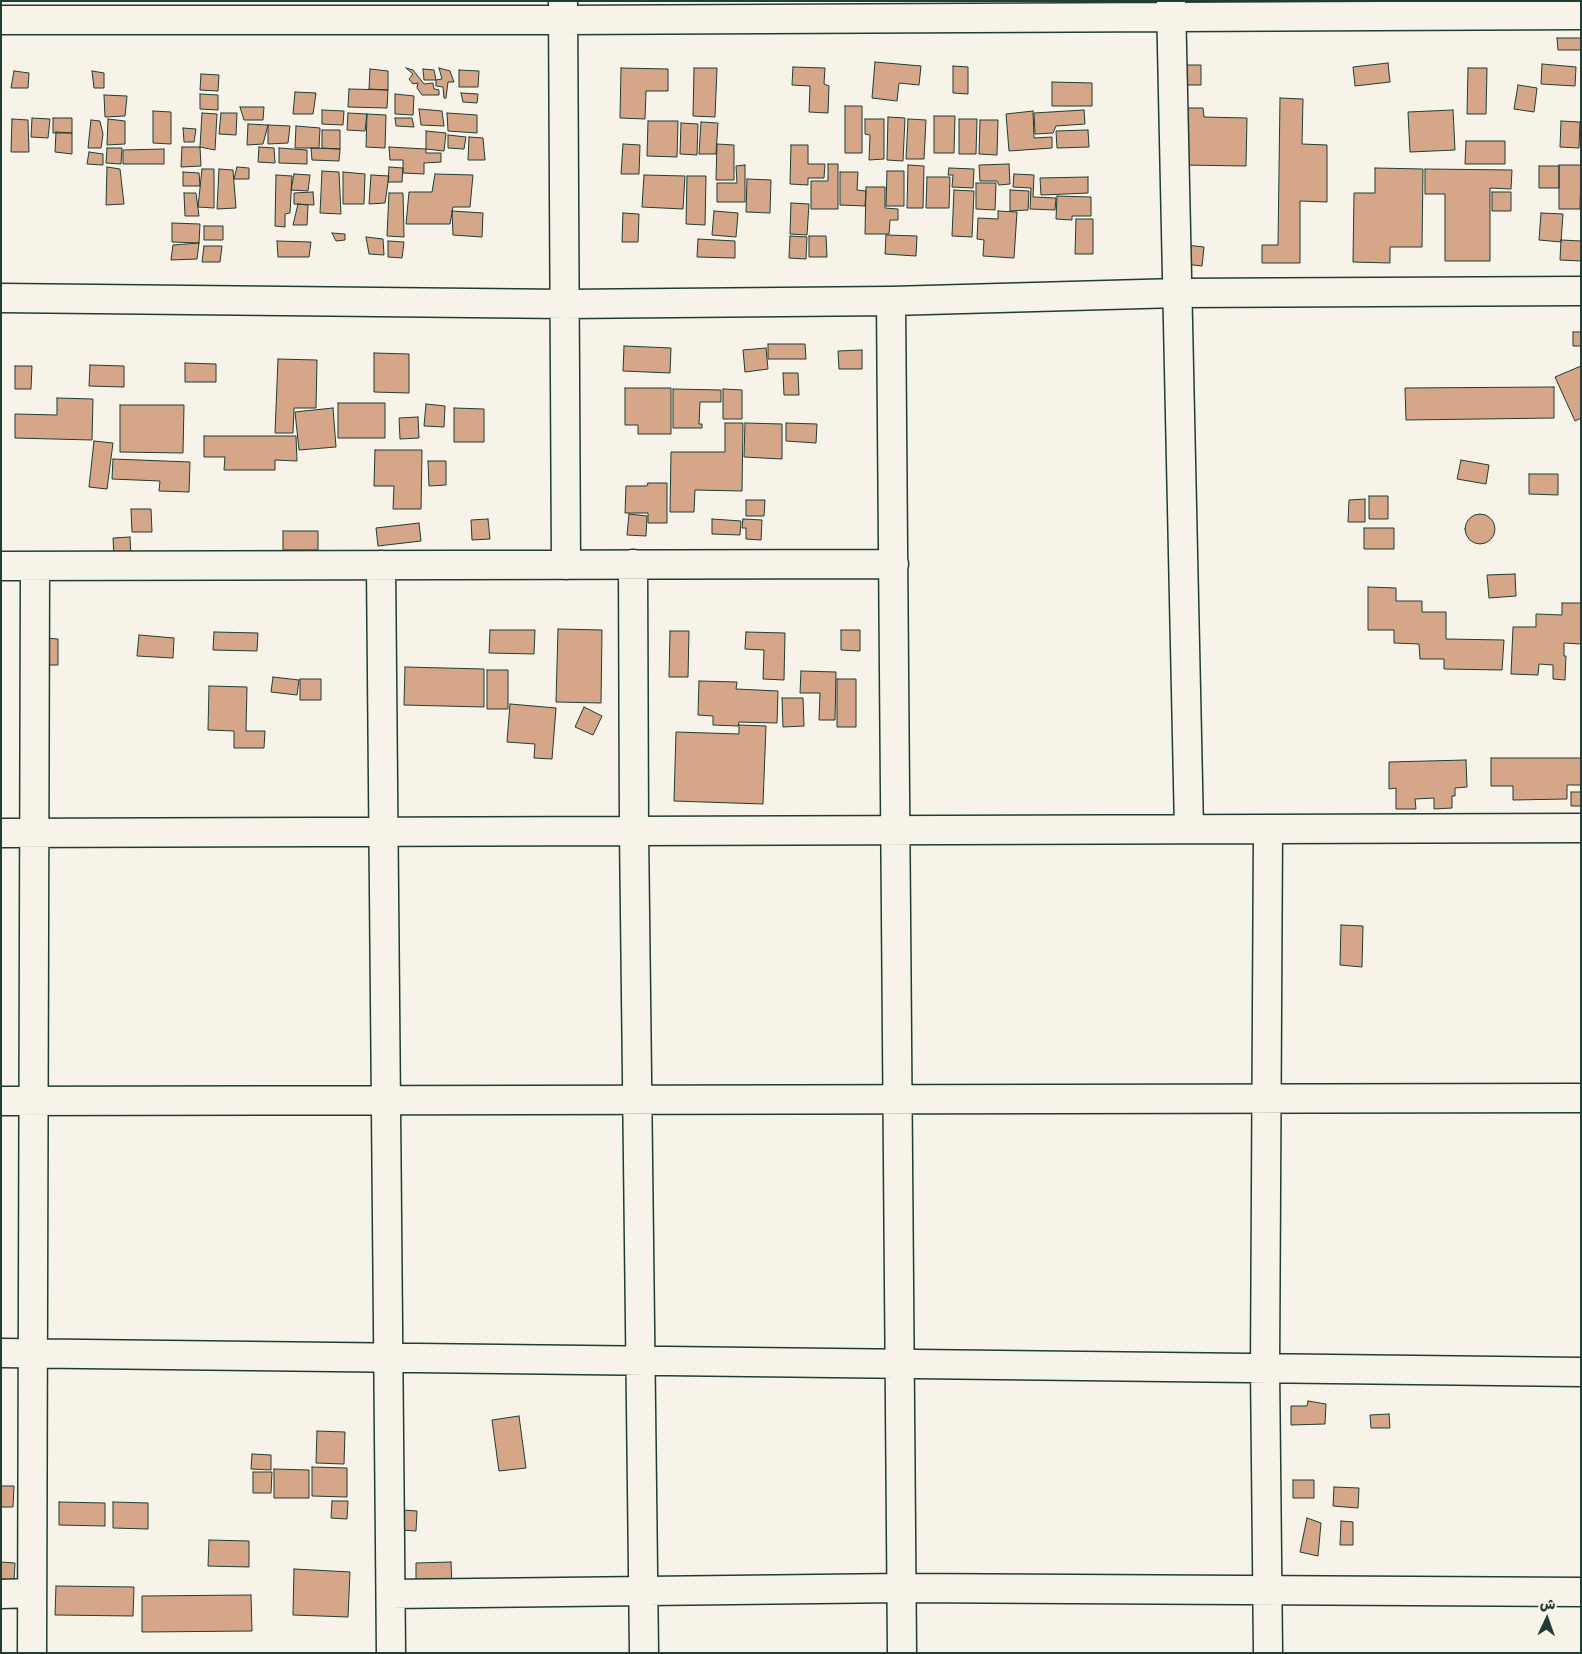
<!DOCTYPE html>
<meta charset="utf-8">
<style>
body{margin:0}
#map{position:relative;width:1582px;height:1654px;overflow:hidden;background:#f7f3e8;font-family:"Shantell Sans","Playpen Sans Arabic",sans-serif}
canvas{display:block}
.frame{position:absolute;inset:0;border:2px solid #1f3d34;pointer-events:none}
.north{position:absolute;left:1522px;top:1594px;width:50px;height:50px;-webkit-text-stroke:4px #f7f3e8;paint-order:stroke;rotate:3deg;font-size:14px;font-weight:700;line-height:20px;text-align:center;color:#1f3d34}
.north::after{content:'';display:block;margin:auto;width:18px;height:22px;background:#1f3d34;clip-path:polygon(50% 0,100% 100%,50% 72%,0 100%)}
</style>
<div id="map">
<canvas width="1582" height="1654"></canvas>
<div class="frame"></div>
<div class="north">ش</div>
</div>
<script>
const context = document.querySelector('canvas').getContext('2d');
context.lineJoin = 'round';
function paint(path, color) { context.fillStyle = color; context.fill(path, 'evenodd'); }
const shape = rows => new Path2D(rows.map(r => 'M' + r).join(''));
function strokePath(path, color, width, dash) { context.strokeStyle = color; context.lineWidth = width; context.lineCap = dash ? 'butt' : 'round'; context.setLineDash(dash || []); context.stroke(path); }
const building = shape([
 [1557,38,1581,38,1581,50,1558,50,1557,38],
 [875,62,921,66,919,85,899,83,897,101,872,98,875,62],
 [1388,63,1390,82,1355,86,1353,67,1388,63],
 [1542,64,1576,67,1575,86,1541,84,1542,64],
 [1184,65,1201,65,1201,85,1184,85,1184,65],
 [953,66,968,67,968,94,953,93,953,66],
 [793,67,825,68,824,84,829,86,828,113,809,112,810,86,792,85,793,67],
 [406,68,413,70,424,84,433,83,434,89,439,90,439,95,422,95,417,88,418,83,413,84,409,79,413,74,406,68],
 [439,68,450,71,454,82,448,82,446,98,444,98,443,87,436,86,436,80,442,79,439,68],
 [621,68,668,69,668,91,646,91,645,119,620,118,621,68],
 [694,68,717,68,715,117,693,116,694,68],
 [1468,68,1487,68,1486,114,1467,114,1468,68],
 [370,69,388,71,388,90,369,89,370,69],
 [423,69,434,70,436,80,424,80,423,69],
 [459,70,479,71,478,87,459,87,459,70],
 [14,71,29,73,28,88,11,88,14,71],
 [92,71,104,73,104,88,94,88,92,71],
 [201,74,219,75,218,91,200,90,201,74],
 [1052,82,1092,83,1092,106,1052,106,1052,82],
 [1518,85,1537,88,1534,112,1514,109,1518,85],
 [349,89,388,90,387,108,348,107,349,89],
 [295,92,316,93,313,114,293,114,295,92],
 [461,93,478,94,477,103,463,102,461,93],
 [200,94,218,95,218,110,200,109,200,94],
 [395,94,414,96,413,115,395,114,395,94],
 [104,95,127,96,125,116,105,117,104,95],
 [1280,98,1303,99,1302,144,1327,145,1327,202,1300,201,1300,263,1262,263,1262,245,1278,245,1280,98],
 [845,106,862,106,862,153,845,153,845,106],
 [240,107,264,107,263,120,244,120,240,107],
 [1183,108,1203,108,1204,117,1247,118,1246,166,1182,165,1183,108],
 [419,109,442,111,444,126,421,125,419,109],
 [322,110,344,111,343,125,322,124,322,110],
 [1084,110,1085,124,1056,126,1053,133,1035,134,1034,113,1084,110],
 [1453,110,1455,150,1410,152,1408,112,1453,110],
 [153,111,171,112,171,144,153,143,153,111],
 [1033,111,1034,138,1052,137,1052,148,1009,151,1006,114,1033,111],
 [202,113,217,114,215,150,200,147,202,113],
 [221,113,237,113,236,135,219,134,221,113],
 [348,113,367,114,365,131,347,130,348,113],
 [447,113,477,115,477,133,448,131,447,113],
 [367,114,386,115,385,148,366,147,367,114],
 [934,116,955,116,954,153,934,153,934,116],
 [888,117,905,118,903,161,887,160,888,117],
 [32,118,50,119,48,138,31,137,32,118],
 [53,118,72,118,72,133,53,133,53,118],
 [395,118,412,118,414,127,396,126,395,118],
 [12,119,28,120,29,152,11,152,12,119],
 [108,119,125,121,125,144,107,145,108,119],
 [865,119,884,119,884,159,869,160,870,135,865,134,865,119],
 [908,119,926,120,924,159,906,159,908,119],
 [959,119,977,119,976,154,959,154,959,119],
 [91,120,100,121,103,134,101,148,88,148,91,120],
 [980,120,998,120,997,155,979,154,980,120],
 [648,121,678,121,677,157,647,156,648,121],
 [1561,121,1580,122,1579,148,1560,147,1561,121],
 [701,122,718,123,716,154,699,154,701,122],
 [681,123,698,124,697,155,680,154,681,123],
 [248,124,268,125,263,144,247,145,248,124],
 [268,125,290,126,288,143,268,144,268,125],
 [296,126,320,128,319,148,295,148,296,126],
 [183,128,196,129,194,142,184,142,183,128],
 [322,130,340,130,340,149,322,148,322,130],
 [1088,130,1089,147,1057,148,1056,131,1088,130],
 [426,131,446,133,444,151,426,149,426,131],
 [56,132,72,133,72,154,55,152,56,132],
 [448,135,466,137,464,149,448,148,448,135],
 [469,137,483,138,485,160,468,160,469,137],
 [1466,141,1505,141,1505,164,1465,164,1466,141],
 [623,144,640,145,639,174,621,174,623,144],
 [717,144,734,145,734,180,716,180,717,144],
 [791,145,808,145,808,164,825,164,824,178,808,178,808,185,790,184,791,145],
 [182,147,200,147,201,166,181,167,182,147],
 [259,147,274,148,275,163,258,162,259,147],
 [389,147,426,149,426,153,441,153,441,162,424,163,424,174,403,173,403,160,390,160,389,147],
 [107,148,122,148,121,164,106,163,107,148],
 [279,148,307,150,307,164,279,163,279,148],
 [311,148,340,149,339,161,312,160,311,148],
 [164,149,164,164,123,164,123,150,164,149],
 [89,152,103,154,103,165,87,164,89,152],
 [828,164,838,164,838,209,811,209,811,181,828,181,828,164],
 [1009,164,1010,184,999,185,997,181,980,181,979,165,1009,164],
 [745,165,745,202,717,202,717,183,737,183,736,166,745,165],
 [908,165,924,166,923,208,907,208,908,165],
 [1559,165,1581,165,1580,209,1559,209,1559,165],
 [1539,166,1559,166,1559,188,1539,188,1539,166],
 [107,167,120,169,124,204,106,205,107,167],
 [237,167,249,168,249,179,234,179,237,167],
 [389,167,403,168,402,182,388,182,389,167],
 [949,168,974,169,973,188,952,187,953,175,948,175,949,168],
 [1375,168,1423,169,1422,247,1390,247,1390,263,1353,262,1354,193,1375,193,1375,168],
 [202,169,214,169,214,208,198,207,202,169],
 [219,169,233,170,236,208,217,209,219,169],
 [1425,169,1512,170,1511,189,1490,188,1490,261,1445,261,1445,194,1425,194,1425,169],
 [322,171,339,172,341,214,320,213,322,171],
 [887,171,904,171,904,206,886,206,887,171],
 [183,172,199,173,200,186,183,186,183,172],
 [343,172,365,174,364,204,343,204,343,172],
 [840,172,858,172,857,190,866,191,865,206,840,205,840,172],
 [294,174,310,175,308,191,291,190,294,174],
 [435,174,473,175,470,207,453,207,450,224,406,224,409,192,432,192,435,174],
 [1014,174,1034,175,1033,197,1056,198,1055,210,1030,209,1031,188,1013,187,1014,174],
 [276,175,292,176,290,213,285,214,285,227,275,226,276,175],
 [371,175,389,176,385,203,369,204,371,175],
 [644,175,685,176,683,209,642,207,644,175],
 [687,176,706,176,705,225,686,224,687,176],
 [927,177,950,177,949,208,926,208,927,177],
 [1088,177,1088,193,1041,195,1040,178,1088,177],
 [747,179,771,180,770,213,746,212,747,179],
 [976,183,996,183,995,210,976,209,976,183],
 [866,187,885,187,885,208,898,209,898,220,890,220,889,234,865,234,866,187],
 [954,190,974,191,972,237,952,236,954,190],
 [1010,190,1029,191,1028,210,1010,211,1010,190],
 [313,192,314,205,294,204,294,193,313,192],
 [1492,192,1511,192,1511,211,1492,211,1492,192],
 [184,193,196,193,199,216,185,216,184,193],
 [389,193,403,193,404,237,387,236,389,193],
 [1057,196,1091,197,1091,216,1072,216,1072,220,1056,219,1057,196],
 [791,203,809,204,807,235,790,234,791,203],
 [298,204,308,205,307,225,293,225,298,204],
 [452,211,483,213,482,237,453,235,452,211],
 [714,211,738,213,736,237,712,235,714,211],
 [998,211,1017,212,1014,258,983,256,984,240,977,239,978,218,998,219,998,211],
 [623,213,639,214,638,242,622,242,623,213],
 [1541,213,1563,214,1561,242,1539,240,1541,213],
 [1076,219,1093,219,1093,254,1075,254,1076,219],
 [172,223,200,224,199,243,172,242,172,223],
 [204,226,223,226,223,240,204,240,204,226],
 [332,233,345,234,345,240,336,241,332,233],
 [886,235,917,236,916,256,885,254,886,235],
 [790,236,807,237,806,259,789,258,790,236],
 [809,236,826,236,827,257,809,257,809,236],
 [366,237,383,239,384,255,369,254,366,237],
 [698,239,735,241,735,258,697,257,698,239],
 [1561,240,1581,241,1581,261,1560,260,1561,240],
 [277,241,311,242,309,257,278,257,277,241],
 [388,241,404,242,402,258,388,257,388,241],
 [199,243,197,259,171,260,173,245,199,243],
 [1186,245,1204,247,1202,266,1184,264,1186,245],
 [204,246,222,246,220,262,202,262,204,246],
 [1573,332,1581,332,1581,346,1573,346,1573,332],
 [768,344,805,344,806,359,768,359,768,344],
 [624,346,671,348,670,373,623,371,624,346],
 [766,348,768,369,745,372,743,350,766,348],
 [862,350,862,369,839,369,838,351,862,350],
 [374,353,409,354,409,393,374,392,374,353],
 [278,359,317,360,316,408,294,408,293,433,275,433,278,359],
 [185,363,216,364,216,382,185,382,185,363],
 [90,365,124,366,124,387,89,386,90,365],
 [15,366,32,366,31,389,15,389,15,366],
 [1581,366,1581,418,1575,421,1555,377,1581,366],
 [783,373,798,373,799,395,784,395,783,373],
 [1554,387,1554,418,1406,420,1405,388,1554,387],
 [625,388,671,388,671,434,638,434,638,425,625,425,625,388],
 [673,389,721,390,721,402,700,402,699,424,702,424,702,428,673,428,673,389],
 [723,389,742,390,742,419,723,419,723,389],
 [57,398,93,399,92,440,15,438,15,414,57,415,57,398],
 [338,403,385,403,385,438,338,438,338,403],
 [426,404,445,406,444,427,424,426,426,404],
 [120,405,184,405,183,453,120,452,120,405],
 [333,408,336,447,299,450,295,412,333,408],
 [454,408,484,409,484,442,454,442,454,408],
 [418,417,419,438,400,439,399,418,418,417],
 [725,423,743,423,742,491,695,490,694,512,670,512,671,452,725,452,725,423],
 [745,423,782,424,782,459,744,457,745,423],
 [786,423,817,424,816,443,786,441,786,423],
 [204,436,296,436,297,461,275,460,275,470,224,470,225,457,204,457,204,436],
 [94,441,113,443,107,489,89,487,94,441],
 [375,450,422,450,421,509,393,509,394,486,374,486,375,450],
 [113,459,190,462,189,492,159,491,160,481,112,479,113,459],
 [1461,460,1489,465,1486,484,1457,479,1461,460],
 [428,461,446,461,446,485,429,486,428,461],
 [1529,474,1558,474,1558,495,1529,494,1529,474],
 [648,483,667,483,667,523,648,523,648,513,625,513,626,486,647,486,648,483],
 [1369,496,1388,496,1388,519,1369,519,1369,496],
 [1365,499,1365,522,1348,522,1349,500,1365,499],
 [746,500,765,500,764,516,746,516,746,500],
 [131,509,151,509,152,532,132,532,131,509],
 [629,514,647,516,646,536,627,535,629,514],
 '1465 529a15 15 0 1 1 30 0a15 15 0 1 1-30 0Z',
 [488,519,490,539,472,540,471,520,488,519],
 [712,519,741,521,740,535,712,534,712,519],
 [743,519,762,520,761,540,746,539,746,528,742,528,743,519],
 [419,523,421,541,378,546,376,528,419,523],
 [1364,528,1394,528,1394,549,1364,549,1364,528],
 [283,531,318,531,318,550,283,550,283,531],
 [130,537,131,557,114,557,113,538,130,537],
 [1515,574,1516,596,1489,598,1487,575,1515,574],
 [1368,587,1396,588,1396,601,1422,601,1422,612,1446,612,1446,639,1504,640,1502,670,1444,669,1444,659,1420,659,1419,644,1394,643,1394,630,1368,630,1368,587],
 [1562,603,1581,603,1581,644,1564,643,1564,656,1566,656,1565,680,1553,679,1553,665,1539,664,1538,675,1511,674,1513,627,1536,627,1536,614,1562,615,1562,603],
 [558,629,602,630,601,703,556,702,558,629],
 [490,630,535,630,534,654,489,653,490,630],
 [841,630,860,630,860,651,841,650,841,630],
 [670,631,689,631,688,677,669,677,670,631],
 [214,632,258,633,257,651,213,650,214,632],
 [746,632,785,633,784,680,763,679,764,650,745,649,746,632],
 [139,635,174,638,173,658,137,656,139,635],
 [46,638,58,639,58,665,45,665,46,638],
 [405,667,484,669,484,707,404,705,405,667],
 [487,670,508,670,508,709,487,709,487,670],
 [801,671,836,672,835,720,819,720,820,693,800,693,801,671],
 [273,677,299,680,297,695,271,692,273,677],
 [300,679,321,679,321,700,300,700,300,679],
 [837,679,856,679,856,727,837,727,837,679],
 [699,681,737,682,736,689,778,691,777,723,739,722,738,726,713,725,713,716,698,715,699,681],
 [209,686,247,687,246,731,265,731,264,748,234,748,234,731,208,730,209,686],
 [782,698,803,698,804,726,783,727,782,698],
 [510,704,556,708,552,759,534,758,535,744,507,742,510,704],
 [584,707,602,716,593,735,575,727,584,707],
 [739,725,766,726,763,804,674,801,676,732,739,734,739,725],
 [1491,758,1581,758,1581,785,1567,785,1567,799,1513,800,1513,786,1491,786,1491,758],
 [1466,760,1467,787,1455,788,1455,796,1452,796,1452,808,1434,809,1434,798,1415,799,1416,809,1396,809,1396,788,1389,789,1389,762,1466,760],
 [1571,792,1581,792,1581,806,1571,806,1571,792],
 [1341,925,1363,926,1362,967,1340,965,1341,925],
 [1308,1401,1326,1404,1325,1424,1291,1425,1291,1406,1307,1406,1308,1401],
 [1389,1414,1390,1428,1371,1428,1370,1415,1389,1414],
 [519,1416,526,1468,499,1471,492,1420,519,1416],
 [317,1431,345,1432,344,1464,316,1463,317,1431],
 [252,1454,271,1455,271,1470,251,1469,252,1454],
 [312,1467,347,1468,347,1497,312,1496,312,1467],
 [274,1469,309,1470,309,1498,274,1498,274,1469],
 [253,1472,272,1472,271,1493,253,1493,253,1472],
 [1293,1480,1314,1480,1314,1498,1293,1498,1293,1480],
 [1,1486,14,1486,13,1507,1,1507,1,1486],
 [1334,1487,1359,1488,1358,1508,1333,1506,1334,1487],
 [332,1501,348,1501,347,1519,331,1518,332,1501],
 [59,1502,105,1503,105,1526,59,1525,59,1502],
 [113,1502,148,1503,148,1529,113,1528,113,1502],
 [402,1510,417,1511,416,1531,401,1530,402,1510],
 [1307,1518,1321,1523,1318,1556,1300,1552,1307,1518],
 [1341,1521,1353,1522,1353,1545,1340,1545,1341,1521],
 [209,1540,249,1541,249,1567,208,1566,209,1540],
 [1,1562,15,1563,14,1580,1,1579,1,1562],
 [451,1562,452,1588,416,1589,416,1563,451,1562],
 [294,1569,350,1572,348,1617,293,1615,294,1569],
 [56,1586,134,1587,133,1616,55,1615,56,1586],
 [251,1595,252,1631,142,1632,142,1596,251,1595]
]);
paint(building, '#d6a688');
strokePath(building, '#1f3d34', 1);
const minor = shape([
 [1171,1,1189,829],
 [563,3,566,565],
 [1,20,563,20,1581,15],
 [1,298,565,304,891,301,1178,293,1581,291],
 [891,301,902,1653],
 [633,564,634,831,644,1653],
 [381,565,391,1653],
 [1,566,894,564],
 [1268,829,1265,1368,1268,1653],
 [1,833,1581,828],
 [1,1101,1581,1098],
 [1,1353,1581,1372],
 [1,1594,32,1593],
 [391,1594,902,1588,1581,1592],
 [32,1653,35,566]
]);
strokePath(minor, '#1f3d34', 31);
strokePath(minor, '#f7f3e8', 28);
</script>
